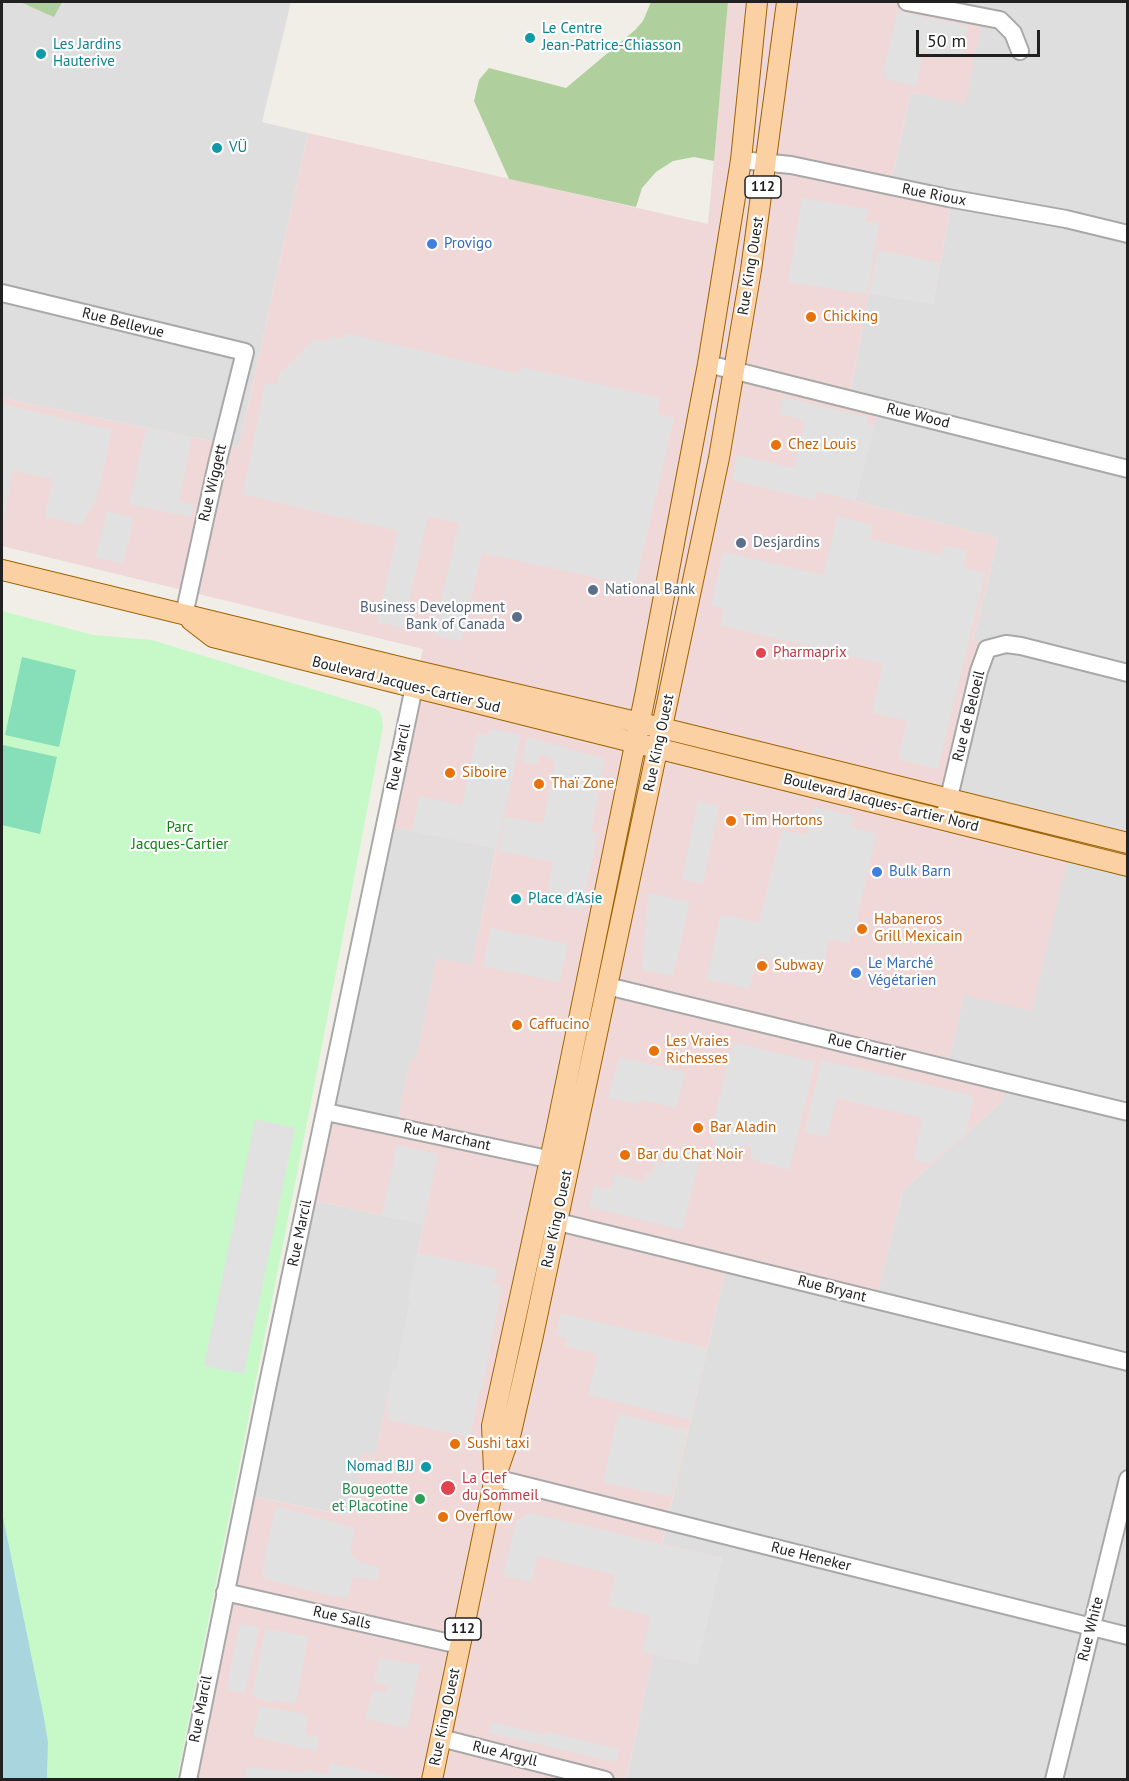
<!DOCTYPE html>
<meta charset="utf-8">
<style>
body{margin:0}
#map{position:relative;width:1129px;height:1781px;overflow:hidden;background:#f1eee8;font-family:"PT Sans",sans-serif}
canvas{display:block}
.frame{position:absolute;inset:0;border:3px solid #212121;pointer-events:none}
.scale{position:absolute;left:916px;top:30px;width:124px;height:27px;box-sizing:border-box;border:3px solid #212121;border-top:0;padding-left:8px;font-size:18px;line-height:21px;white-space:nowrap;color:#212121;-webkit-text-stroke:4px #fff;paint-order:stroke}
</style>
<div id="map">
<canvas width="1129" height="1781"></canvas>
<div class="frame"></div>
<div class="scale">50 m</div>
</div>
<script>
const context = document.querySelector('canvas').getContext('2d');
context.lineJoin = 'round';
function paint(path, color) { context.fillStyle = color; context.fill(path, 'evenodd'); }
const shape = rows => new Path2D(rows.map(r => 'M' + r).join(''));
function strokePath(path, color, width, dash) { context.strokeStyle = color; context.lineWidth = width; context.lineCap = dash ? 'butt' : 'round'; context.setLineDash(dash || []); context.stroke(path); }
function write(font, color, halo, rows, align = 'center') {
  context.font = font + ' "PT Sans",sans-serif'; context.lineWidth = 4.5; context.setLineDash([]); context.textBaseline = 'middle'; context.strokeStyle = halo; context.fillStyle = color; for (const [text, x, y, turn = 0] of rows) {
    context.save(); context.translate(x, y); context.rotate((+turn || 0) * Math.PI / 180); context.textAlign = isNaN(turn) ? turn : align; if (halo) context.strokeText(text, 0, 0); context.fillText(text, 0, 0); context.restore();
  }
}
paint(shape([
 [2,2,291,2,262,122,308,133,239,447,2,398],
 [939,2,1127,3,1127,1779,626,1780,653,1654,697,1664,722,1558,662,1544,727,1263,876,1299,903,1190,1002,1101,1007,1082,947,1067,964,994,953,815,995,646,973,641,998,538,855,501,879,407,849,399,869,293,933,304,952,199,890,186,911,92,965,103],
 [384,825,496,848,472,966,437,959,416,1061,410,1060,397,1127,326,1112],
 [307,1199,424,1224,408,1297,411,1298,396,1372,393,1372,375,1456,363,1454,350,1516,246,1495]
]), '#dfdede');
paint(shape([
 [728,2,939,2,983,16,965,104,911,92,890,186,952,199,933,304,869,293,849,399,879,407,855,501,998,538,973,641,996,646,953,815,1071,844,1032,1011,964,995,947,1067,1007,1082,1002,1101,903,1190,876,1300,727,1263,662,1543,722,1558,697,1665,653,1655,626,1779,188,1779,246,1495,349,1516,363,1453,375,1455,393,1371,396,1371,411,1298,408,1297,424,1224,307,1199,326,1112,397,1126,410,1059,416,1060,437,958,472,965,496,849,384,825,423,649,2,546,2,398,239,447,308,133,708,224]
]), '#f1d8d8');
paint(shape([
 [20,2,62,2,54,17],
 [651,2,728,2,714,161,694,157,673,161,656,172,642,188,636,207,509,179,474,101,479,80,489,68,566,88,635,30,643,21]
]), '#afd09d');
paint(shape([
 [2,611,94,635,152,640,374,708,380,712,382,718,383,727,310,1108,177,1779,47,1779,48,1742,2,1512]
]), '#c7f9c8');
paint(shape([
 [22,657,76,670,59,747,5,735],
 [3,745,57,757,40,834,2,825,2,752]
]), '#87dfb9');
paint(shape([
 [898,11,968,26,963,58,951,55,951,58,923,51,916,87,885,79,886,76,883,72],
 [802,198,868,209,866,221,879,224,867,294,788,282],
 [878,250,940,263,933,304,869,293],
 [345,333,516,373,522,367,660,398,657,414,674,418,635,586,482,553,461,641,433,635,459,523,428,516,403,628,377,622,398,531,243,494,265,383,277,385,279,375,315,339,328,342,330,336,342,339],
 [783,397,867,417,867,423,874,427,855,501,817,492,814,500,732,480,737,455,794,468,805,421,779,414],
 [2,404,112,430,97,499,81,525,45,517,53,479,13,471,2,529],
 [146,428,192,438,179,501,194,505,191,517,129,504],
 [107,511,134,519,123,564,95,557],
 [837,516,873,525,870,539,941,555,944,546,967,551,963,568,985,573,938,769,898,759,907,721,872,712,883,664,720,625,724,608,711,605,723,552,823,575],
 [490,729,521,735,497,849,412,831,419,796,462,805,477,733,488,735],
 [527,737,605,759,591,832,597,834,582,910,546,903,553,862,498,851,505,817,543,823,555,762,543,754,539,756,538,765,522,762],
 [698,801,719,806,703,884,682,879],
 [813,807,853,816,851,827,877,834,853,935,851,935,849,943,829,939,822,972,758,957,749,989,706,979,721,914,759,923,782,829,806,835],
 [648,893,690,902,673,976,642,970],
 [491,928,568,944,560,982,483,966],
 [733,1042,815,1062,789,1170,750,1159,751,1147,741,1145,738,1150,715,1145,716,1139,710,1137],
 [619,1057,685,1072,676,1108,641,1100,639,1104,608,1098],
 [821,1060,974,1096,966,1132,929,1164,914,1160,922,1118,837,1098,827,1137,805,1132],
 [255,1119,295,1128,244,1374,204,1366],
 [397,1145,438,1154,424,1224,382,1215],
 [681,1149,701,1154,682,1230,589,1207,594,1186,610,1190,615,1174,644,1182,646,1173,652,1174,655,1162,665,1165,668,1154,679,1157],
 [417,1253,498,1269,493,1284,502,1286,482,1390,480,1390,470,1437,389,1420,387,1411,389,1392,393,1371,396,1371,411,1298,408,1297],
 [561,1313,707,1348,690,1420,588,1395,598,1354,565,1346,567,1338,556,1335],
 [618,1414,687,1430,671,1497,603,1482],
 [276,1506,355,1528,350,1553,361,1563,379,1567,378,1581,353,1577,348,1598,327,1595,263,1578,263,1565],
 [530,1513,722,1558,697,1665,642,1652,650,1616,608,1606,615,1575,538,1556,531,1582,503,1576,516,1521],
 [240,1624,259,1628,245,1693,226,1690],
 [265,1629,308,1636,296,1704,277,1700,273,1703,252,1696],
 [379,1658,420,1665,407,1728,365,1719,373,1691,386,1693,387,1684,374,1682],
 [260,1706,305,1714,304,1716,308,1717,305,1734,319,1738,317,1751,253,1736],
 [492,1722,546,1735,547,1732,619,1749,616,1762,489,1733],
 [330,1763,404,1779,244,1779,247,1767,300,1772,310,1770,327,1775]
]), '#e1e1e1');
paint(shape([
 [2,1512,43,1713,48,1742,47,1779,2,1779]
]), '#a9d5de');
const minor = shape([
 [907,2,1000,20,1013,33,1020,51],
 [741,160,791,165,948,198,1066,219,1128,234],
 [2,293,245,352,217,464,184,615],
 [708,364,1128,469],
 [946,810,979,671,987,649,1006,644,1021,646,1128,673],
 [607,986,1128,1112],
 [326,1112,562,1162],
 [546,1219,1128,1362],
 [495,1478,1128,1636],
 [225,1592,459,1645],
 [441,1738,605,1780],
 [188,1780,267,1388,414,687],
 [1054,1780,1128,1479]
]);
const major = shape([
 [2,570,408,669,662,728,1128,843],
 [191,620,213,637,1128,866],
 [494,1470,492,1426,556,1132,646,691,708,364,741,160,757,2],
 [432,1780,495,1478,511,1432,532,1340,719,458,751,270,787,2]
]);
strokePath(minor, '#a8a8a8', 20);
strokePath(major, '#9d6201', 22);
strokePath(minor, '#fff', 16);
strokePath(major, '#fbd1a3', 20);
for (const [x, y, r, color] of [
 [530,38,6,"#0f9aa8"],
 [41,54,6,"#0f9aa8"],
 [217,148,6,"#0f9aa8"],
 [432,244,6,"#3f7fe0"],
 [811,317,6,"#e8710a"],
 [776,445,6,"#e8710a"],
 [741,543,6,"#5c6f8a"],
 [593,590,6,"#5c6f8a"],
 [517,617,6,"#5c6f8a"],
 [761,653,6,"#e0444e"],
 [450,773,6,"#e8710a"],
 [539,784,6,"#e8710a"],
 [731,821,6,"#e8710a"],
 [877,872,6,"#3f7fe0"],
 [516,899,6,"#0f9aa8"],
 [862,929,6,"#e8710a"],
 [762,966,6,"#e8710a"],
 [856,973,6,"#3f7fe0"],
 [517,1025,6,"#e8710a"],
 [654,1051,6,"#e8710a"],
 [698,1128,6,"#e8710a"],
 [625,1155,6,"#e8710a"],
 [455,1444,6,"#e8710a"],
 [426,1467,6,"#0f9aa8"],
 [448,1488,8,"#e0444e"],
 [420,1499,6,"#2e9e5b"],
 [443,1517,6,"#e8710a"]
]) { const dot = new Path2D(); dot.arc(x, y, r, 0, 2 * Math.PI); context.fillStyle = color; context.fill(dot); strokePath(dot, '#fff', 2); }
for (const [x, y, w] of [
 [763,187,36],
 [463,1629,36]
]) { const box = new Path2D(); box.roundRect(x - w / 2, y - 11, w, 22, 4.5); context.fillStyle = '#fff'; context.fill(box); strokePath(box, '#212121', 1.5); }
write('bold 14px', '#212121', null, [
 ["112",763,187],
 ["112",463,1629]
]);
write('15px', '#0d838f', '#fff', [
 ["Le Centre",542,29],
 ["Jean-Patrice-Chiasson",542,46],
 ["Les Jardins",53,45],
 ["Hauterive",53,62],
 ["VÜ",229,148],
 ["Place d'Asie",528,899],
 ["Nomad BJJ",414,1467,"right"]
], 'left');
write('15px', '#212121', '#fff', [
 ["Rue Rioux",934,195,11],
 ["Rue King Ouest",751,266,-81],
 ["Rue Bellevue",123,323,14],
 ["Rue Wood",918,416,14],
 ["Rue Wiggett",213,483,-77],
 ["Boulevard Jacques-Cartier Sud",406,685,14],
 ["Rue de Beloeil",969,716,-76],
 ["Rue King Ouest",659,743,-78],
 ["Rue Marcil",399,757,-78],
 ["Boulevard Jacques-Cartier Nord",881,803,14],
 ["Rue Chartier",867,1048,13],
 ["Rue Marchant",447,1137,12],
 ["Rue King Ouest",557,1219,-78],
 ["Rue Marcil",300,1233,-78],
 ["Rue Bryant",832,1289,14],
 ["Rue Heneker",811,1557,14],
 ["Rue Salls",342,1618,13],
 ["Rue White",1091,1629,-76],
 ["Rue Marcil",201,1709,-79],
 ["Rue King Ouest",445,1717,-78],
 ["Rue Argyll",505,1754,14]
]);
write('15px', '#366cbe', '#fff', [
 ["Provigo",444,244],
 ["Bulk Barn",889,872],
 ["Le Marché",868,964],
 ["Végétarien",868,981]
], 'left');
write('15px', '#c56008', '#fff', [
 ["Chicking",823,317],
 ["Chez Louis",788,445],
 ["Siboire",462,773],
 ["Thaï Zone",551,784],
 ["Tim Hortons",743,821],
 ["Habaneros",874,920],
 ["Grill Mexicain",874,937],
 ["Subway",774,966],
 ["Caffucino",529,1025],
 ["Les Vraies",666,1042],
 ["Richesses",666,1059],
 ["Bar Aladin",710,1128],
 ["Bar du Chat Noir",637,1155],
 ["Sushi taxi",467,1444],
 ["Overflow",455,1517]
], 'left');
write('15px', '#4e5e75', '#fff', [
 ["Desjardins",753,543],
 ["National Bank",605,590],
 ["Business Development",505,608,"right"],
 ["Bank of Canada",505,625,"right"]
], 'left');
write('15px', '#be3a42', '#fff', [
 ["Pharmaprix",773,653],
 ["La Clef",462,1479],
 ["du Sommeil",462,1496]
], 'left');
write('15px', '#0d8111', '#fff', [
 ["Parc",180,828],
 ["Jacques-Cartier",180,845]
]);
write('15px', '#27864d', '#fff', [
 ["Bougeotte",408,1490],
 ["et Placotine",408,1507]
], 'right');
</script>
